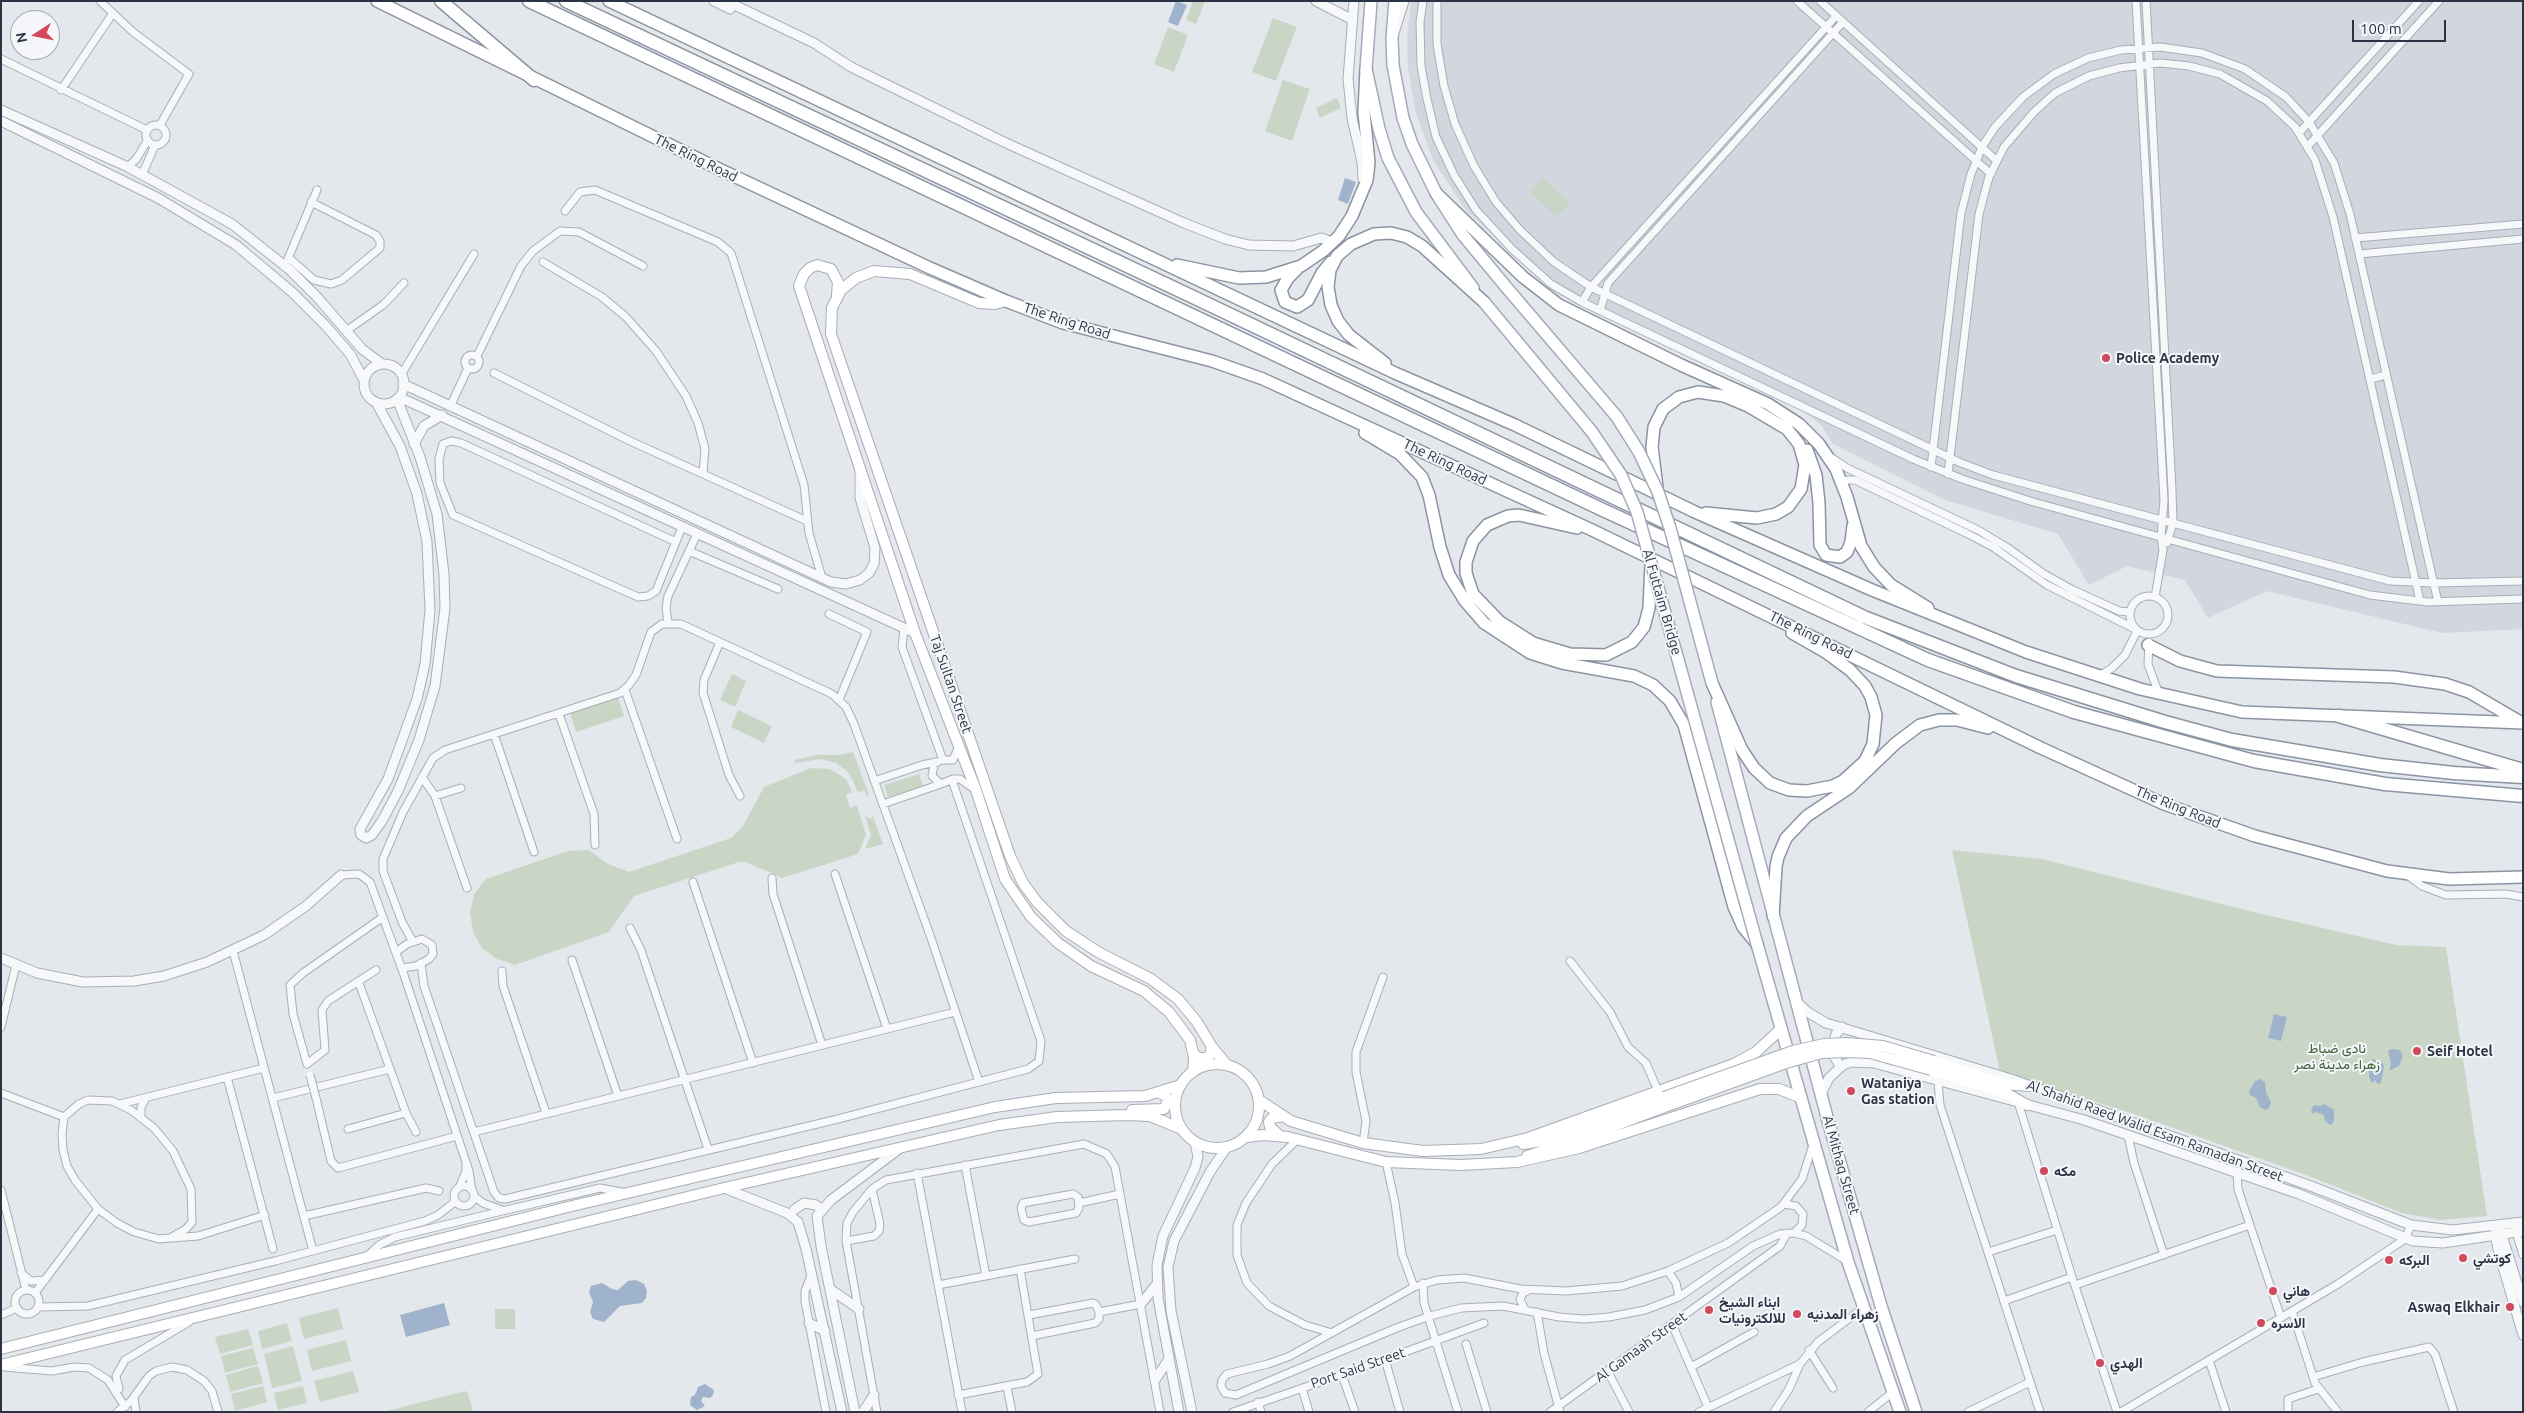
<!DOCTYPE html>
<meta charset="utf-8">
<style>
body{margin:0}
#map{position:relative;width:2524px;height:1413px;overflow:hidden;background:#e4e7ec;font-family:Ubuntu,sans-serif}
canvas{display:block}
.frame{position:absolute;inset:0;border:2px solid #2b3445;pointer-events:none}
.north{position:absolute;left:10px;top:10px;width:50px;height:50px;box-sizing:border-box;background:#f4f6f9;border:1px solid #a4a8b1;border-radius:50%;rotate:259deg;font-size:14px;font-weight:700;line-height:20px;text-align:center;color:#2b3445}
.north::after{content:'';display:block;margin:auto;width:18px;height:22px;background:#d1495b;clip-path:polygon(50% 0,100% 100%,50% 72%,0 100%)}
.scale{position:absolute;left:2352px;top:20px;width:94px;height:22px;box-sizing:border-box;border:2px solid #2b3445;border-top:0;padding-left:6px;font-size:15px;line-height:18px;white-space:nowrap;color:#2b3445;-webkit-text-stroke:4px #f4f6f9;paint-order:stroke}
</style>
<div id="map">
<canvas width="2524" height="1413"></canvas>
<div class="frame"></div>
<div class="north">N</div>
<div class="scale">100 m</div>
</div>
<script>
const context = document.querySelector('canvas').getContext('2d');
context.lineJoin = 'round';
function paint(path, color) { context.fillStyle = color; context.fill(path, 'evenodd'); }
const shape = rows => new Path2D(rows.map(r => 'M' + r).join(''));
function strokePath(path, color, width, dash) { context.strokeStyle = color; context.lineWidth = width; context.lineCap = dash ? 'butt' : 'round'; context.setLineDash(dash || []); context.stroke(path); }
function write(font, color, halo, rows, align = 'center') {
  context.font = font + ' Ubuntu,Vazirmatn,sans-serif'; context.lineWidth = 4; context.setLineDash([]); context.textBaseline = 'middle'; context.strokeStyle = halo; context.fillStyle = color; for (const [text, x, y, turn = 0] of rows) {
    context.save(); context.translate(x, y); context.rotate((+turn || 0) * Math.PI / 180); context.textAlign = isNaN(turn) ? turn : align; if (halo) context.strokeText(text, 0, 0); context.fillText(text, 0, 0); context.restore();
  }
}
paint(shape([
 [1411,1,2523,1,2523,629,2442,633,2267,591,2208,618,2185,580,2127,566,2089,585,2058,534,1945,500,1833,444,1821,425,1800,409,1580,306,1550,289,1465,209,1433,160,1416,113,1408,69,1407,38]
]), '#d2d6de');
paint(shape([
 [1193,1,1205,1,1196,24,1186,20],
 [1273,18,1297,27,1276,81,1252,72],
 [1168,27,1188,35,1174,72,1154,64],
 [1283,80,1310,89,1292,141,1265,131],
 [1337,98,1341,108,1320,118,1316,108],
 [1542,178,1570,203,1557,217,1530,192],
 [732,674,746,681,735,707,720,700],
 [618,697,624,716,576,732,570,712],
 [738,710,772,726,764,743,731,727],
 [853,752,869,795,867,796,864,790,858,792,849,773,836,763,820,759,795,763,794,760,816,755,838,755],
 [811,768,830,769,846,779,852,792,846,795,850,808,857,805,866,835,858,854,782,878,746,862,739,862,634,896,609,932,515,965,497,959,482,948,473,932,470,913,474,894,486,879,568,851,589,850,608,864,629,872,731,838,743,826,764,787],
 [919,774,923,786,888,797,884,785],
 [865,816,871,819,873,816,883,844,865,849,871,835],
 [1952,850,2042,859,2258,913,2396,945,2446,947,2487,1216,2440,1220,2402,1213,2306,1175,2137,1115,2000,1072],
 [338,1308,343,1329,304,1339,299,1318],
 [495,1309,515,1309,515,1329,495,1329],
 [287,1323,292,1341,262,1349,258,1331],
 [248,1329,253,1345,220,1354,215,1337],
 [346,1340,351,1361,312,1371,307,1350],
 [293,1346,302,1381,272,1388,264,1354],
 [253,1348,258,1364,225,1373,221,1356],
 [258,1366,263,1383,230,1392,226,1375],
 [353,1371,359,1392,320,1402,314,1381],
 [263,1386,267,1402,235,1411,231,1394],
 [303,1386,307,1403,278,1410,274,1393],
 [465,1391,468,1393,473,1412,383,1412]
]), '#c9d6c5');
paint(shape([
 [1176,1,1187,5,1178,26,1168,22],
 [1345,178,1356,182,1348,204,1338,200],
 [2274,1014,2287,1017,2281,1041,2268,1038],
 [2391,1049,2400,1050,2403,1056,2399,1066,2389,1071,2391,1063,2388,1051],
 [2373,1059,2383,1064,2384,1067,2381,1083,2378,1084,2375,1080,2372,1083,2369,1077,2369,1068],
 [2260,1079,2265,1082,2266,1092,2271,1102,2269,1108,2265,1110,2260,1107,2256,1098,2250,1095,2249,1091,2255,1081],
 [2324,1104,2334,1110,2334,1122,2330,1125,2325,1121,2324,1115,2316,1112,2313,1114,2311,1110,2314,1105,2321,1106],
 [636,1280,644,1284,647,1291,646,1298,642,1303,620,1306,604,1322,593,1319,590,1312,593,1302,589,1292,591,1286,602,1283,612,1289,618,1290,628,1281],
 [444,1303,450,1325,406,1337,400,1315],
 [705,1384,714,1390,713,1395,710,1398,703,1397,701,1401,705,1406,697,1410,690,1405,691,1397,695,1395,698,1387]
]), '#9fb4cc');
const minor = shape([
 [100,1,133,32,189,74,160,125],
 [1423,1,1420,22,1421,66,1427,99,1436,137,1454,175,1476,210,1512,249,1551,284,1582,302,1913,459,1962,479,2030,501,2370,595,2428,602,2523,599],
 [1437,1,1437,44,1444,86,1455,124,1474,166,1496,202,1520,230,1554,262,1591,287,1961,463,1993,475,2390,581,2434,583,2523,581],
 [1797,1,1991,174],
 [1820,1,1997,161],
 [2136,1,2164,500,2161,537,2163,550,2155,597],
 [2146,1,2172,490,2173,523,2167,543],
 [1,59,147,130],
 [61,90,113,13],
 '146 135a10 10 0 1 1 20 0a10 10 0 1 1-20 0Z',
 [2299,133,2419,1],
 [2308,146,2439,1],
 [128,167,137,158,147,141],
 [142,175,155,145],
 [565,211,580,192,595,190,718,242,731,253,804,485,809,533,822,578],
 [2355,238,2523,224],
 [2359,254,2523,239],
 [289,258,314,280,331,284,342,280,380,248,380,241,376,235,311,202],
 [287,261,317,190],
 [543,262,602,297,626,317,656,351,686,396,698,423,705,449,703,473],
 [1582,302,1591,287,1836,16],
 [1600,311,1608,283,1843,22],
 [346,331,383,305,404,283],
 '465 362a7 7 0 1 1 14 0a7 7 0 1 1-14 0Z',
 [477,356,521,266,533,251,560,231,579,232,643,266],
 [494,373,630,441,807,521],
 [401,375,474,254],
 [2370,379,2386,375],
 [450,407,468,368],
 [1832,458,1847,468,1978,530,2008,548,2044,574,2071,589,2119,611,2130,612],
 [1931,467,1961,213,1971,174,1982,147,1995,127,2023,97,2054,74,2088,58,2121,50,2160,47,2202,53,2245,69,2286,97,2309,122,2334,163,2350,214,2438,602],
 [1948,474,1979,214,1989,177,2004,147,2034,112,2055,93,2089,76,2119,68,2160,63,2189,66,2220,74,2267,101,2295,127,2315,160,2333,217,2420,601],
 [1842,485,1847,480,1855,480,1966,533,1993,547,2047,585,2135,629],
 [676,542,461,443,451,441,443,444,439,459,440,483,453,515,638,597,648,596,656,591,682,527],
 [689,551,778,589],
 '2130 615a19 19 0 1 1 38 0a19 19 0 1 1-38 0Z',
 [829,614,867,632,839,700],
 [668,623,666,608,668,596,697,534],
 [904,629,902,647,943,760],
 [720,642,704,680,703,693,729,775,740,796],
 [2149,642,2148,664,2159,694],
 [2099,676,2112,668,2125,655,2137,631],
 [625,690,677,839],
 [559,714,594,814,595,845],
 [494,734,534,852],
 [959,746,953,760,941,760,934,764,932,776,941,784,953,779,960,779,974,789],
 [422,777,435,796,467,888],
 [874,781,922,765,936,762],
 [435,796,461,788],
 [883,804,941,784],
 [835,874,887,1029],
 [2406,874,2422,886,2446,895,2506,894,2523,897],
 [341,875,359,874,370,882,404,975,469,1171,472,1191],
 [772,878,773,894,822,1045],
 [693,882,753,1063],
 [630,928,641,950,708,1149],
 [413,942,402,922,383,871,383,859,403,812,433,758,445,750,620,693,629,685,636,675,651,632,662,624,681,624,832,694,846,707,854,724,931,938,979,1082],
 [233,951,313,1251],
 [396,952,407,944,422,939,432,945,433,954,429,959,416,966,402,968],
 [572,960,618,1096],
 [1570,961,1610,1012,1628,1047,1646,1063,1658,1091],
 [421,963,424,986,494,1192,499,1198,505,1199,838,1119,1028,1069,1039,1061,1041,1041,952,780],
 [376,970,328,1001,322,1010,325,1050,307,1064,293,1014,290,985,303,973,383,917],
 [502,971,503,986,546,1113],
 [359,983,406,1113,416,1132],
 [1,1027,16,965],
 [227,1077,273,1249],
 [1938,1081,1940,1105,2040,1412],
 [1,1093,64,1117],
 [273,1098,390,1069],
 [316,1098,331,1161,338,1168,457,1136],
 [2018,1102,2072,1277,2117,1412],
 [120,1104,264,1068],
 [141,1118,131,1110,112,1101,88,1100,79,1104,64,1117,62,1134,63,1150,67,1166,75,1180,98,1209,117,1223,134,1232,159,1239,170,1238,186,1229,192,1222,191,1189,173,1151,154,1128,141,1118,141,1107,146,1098],
 [348,1129,406,1113],
 [474,1132,955,1012],
 [2128,1135,2134,1163,2164,1255],
 [1298,1139,1272,1164,1246,1203,1237,1225,1237,1255,1247,1283,1269,1306,1305,1325,1332,1333],
 [1363,1143,1366,1121,1356,1072,1356,1052,1383,977],
 [1813,1145,1802,1179,1781,1207,1728,1243,1668,1271,1622,1286,1566,1291,1521,1289,1464,1278,1437,1280,1414,1287,1290,1356,1268,1364,1227,1374,1222,1380,1221,1386,1225,1393,1236,1395,1399,1327,1430,1316,1461,1308,1503,1306,1559,1317,1584,1319,1609,1317,1645,1310,1679,1297,1753,1246,1780,1234,1794,1233,1806,1236,1847,1261],
 [1386,1162,1395,1203,1402,1254,1414,1287],
 [965,1165,986,1276],
 [2237,1172,2238,1189,2281,1318],
 [917,1173,962,1412],
 '454 1196a10 10 0 1 1 20 0a10 10 0 1 1-20 0Z',
 [459,1188,466,1171,466,1165],
 [1,1190,26,1290],
 [1073,1194,1078,1197,1079,1208,1076,1213,1029,1222,1024,1220,1021,1208,1023,1203,1073,1194],
 [474,1196,483,1203,502,1210],
 [1079,1203,1120,1194],
 [1784,1204,1796,1206,1803,1214,1802,1225,1794,1233],
 [304,1216,426,1188,439,1191],
 [2516,1232,2523,1255],
 [172,1238,198,1236,265,1215],
 [846,1241,874,1236,879,1231,880,1224,872,1189],
 [1988,1252,2057,1230],
 [366,1257,379,1245,395,1237,502,1211,600,1188,627,1193],
 [1668,1271,1676,1283,1679,1297],
 [21,1273,31,1281,45,1280],
 [812,1273,805,1291,805,1301,826,1412],
 [1423,1283,1424,1303,1458,1412],
 [938,1285,1075,1259],
 [2075,1285,2250,1225],
 '15 1302a12 12 0 1 1 24 0a12 12 0 1 1-24 0Z',
 [35,1293,98,1209],
 [2004,1301,2072,1277],
 [38,1307,88,1306,275,1261,425,1221,438,1215,456,1201],
 [1525,1310,1520,1299,1523,1293,1529,1290],
 [2292,1311,2315,1383,2338,1412],
 [1099,1312,1141,1304],
 [1537,1312,1544,1353,1560,1412],
 [1,1315,17,1308],
 [1029,1315,1093,1303,1096,1305,1099,1312,1099,1319,1095,1323,1032,1336],
 [1672,1324,1708,1407],
 [1466,1344,1487,1412],
 [1809,1350,1833,1388],
 [1385,1359,1400,1412],
 [2209,1360,2226,1412],
 [4,1367,52,1371,74,1367,89,1368,108,1380,125,1407],
 [1691,1367,1754,1332],
 [1608,1372,1629,1412],
 [1342,1375,1355,1412],
 [2313,1377,2363,1362,2429,1347,2435,1354,2454,1412],
 [1007,1387,1012,1412],
 [1302,1388,1309,1412],
 [119,1389,116,1376,125,1360,189,1322],
 [958,1395,1027,1382,1038,1374,1020,1269],
 [134,1398,136,1412],
 [1258,1402,1261,1412],
 [117,1412,131,1401,149,1376,156,1371,172,1367,187,1370,204,1381,212,1391,218,1412],
 [877,1412,846,1241,847,1223,853,1212,872,1189,886,1180,1084,1144,1107,1154,1115,1167,1160,1412],
 [1233,1412,1364,1367,1484,1323],
 [1550,1412,1780,1246,1787,1233],
 [1699,1412,1800,1364,1818,1342,1863,1308],
 [1774,1412,1789,1389,1800,1364],
 [1868,1412,1893,1392],
 [1968,1412,2030,1382],
 [2121,1412,2338,1284,2405,1239,2411,1225],
 [2288,1412,2288,1399,2318,1389]
]);
const tertiary = shape([
 [714,1,730,9],
 [726,1,814,43,851,67,1006,143,1184,223,1225,239,1249,245,1293,246,1321,238,1332,242],
 [1316,1,1351,19],
 [1354,1,1348,79,1352,118,1362,162,1363,179],
 [1394,33,1404,1],
 [1,110,128,167,232,224,290,270,318,298,362,349,382,364],
 [1,121,158,198,236,245,292,292,325,325,350,354,364,380],
 '364 384a20 20 0 1 1 40 0a20 20 0 1 1-40 0Z',
 [403,384,831,582,846,584,860,580,869,573,874,564,875,548,860,498,860,471],
 [399,397,915,633],
 [376,402,400,446,417,494,427,542,430,610,425,664,417,699,388,779,360,829,361,835,366,838,372,835,382,821,398,791,419,740,435,686,445,608,444,574,437,514,420,457,397,399],
 [414,444,424,426,442,415],
 [1,958,37,973,83,982,134,981,164,976,207,962,264,935,306,906,341,875],
 [1798,1003,1809,1013,1826,1023,2011,1079,2308,1185,2411,1225,2453,1230,2523,1222],
 [1840,1066,1834,1056,1832,1048,1836,1034,1842,1027],
 [1821,1094,1829,1078,1843,1065,1851,1062,1874,1063,2084,1120,2299,1194,2413,1241,2443,1243,2523,1231],
 [724,1188,787,1213,798,1222,806,1249,842,1412],
 [794,1210,804,1203,816,1205,821,1209],
 [2500,1229,2523,1302],
 [2496,1231,2495,1235,2499,1253,2523,1335],
 [830,1289,859,1309],
 [1141,1304,1156,1285],
 [809,1323,825,1331],
 [1155,1380,1169,1359],
 [855,1412,821,1246,817,1216,831,1200,899,1149],
 [863,1412,874,1395],
 [1179,1412,1158,1298,1157,1265,1163,1236,1195,1168,1198,1157,1195,1142],
 [1192,1412,1171,1311,1168,1267,1174,1241,1210,1172,1227,1147]
]);
const secondary = shape([
 [837,295,838,282,831,269,817,265,810,268,804,274,799,286,915,633,976,790,1005,879,1031,917,1058,943,1091,966,1144,991,1169,1012,1190,1040,1194,1057,1193,1072],
 [1006,301,995,304,979,303,910,274,874,271,856,278,841,290,832,308,831,334,1010,856,1023,883,1037,902,1066,931,1098,952,1151,979,1178,999,1197,1022,1212,1047,1227,1065],
 [1194,1054,1198,1058,1206,1058,1210,1055,1212,1047],
 [1934,1061,2003,1084,2029,1086],
 '1175 1106a42 42 0 1 1 84 0a42 42 0 1 1-84 0Z',
 [1931,1070,2006,1093,2027,1105],
 [1259,1100,1291,1121,1363,1143,1423,1151,1481,1149,1528,1138,1734,1064,1756,1052,1781,1029],
 [1132,1110,1164,1109,1168,1101,1166,1096,1160,1093],
 [1280,1136,1270,1127,1269,1122,1272,1118,1283,1116],
 [1247,1137,1263,1135,1288,1137,1386,1162,1461,1165,1517,1162,1579,1148,1760,1089,1779,1089,1799,1097],
 [1523,1144,1554,1139,1664,1097],
 [1527,1156,1571,1142,1667,1106],
 [1,1349,572,1206,995,1107,1056,1098,1145,1096,1181,1085],
 [1,1365,724,1188,999,1125,1057,1117,1128,1115,1150,1116,1182,1129]
]);
const primary = shape([
 [1371,1,1366,69,1379,129,1388,158,1416,212,1473,288],
 [1395,1,1392,38,1393,65,1403,118,1412,144,1436,193,1463,235,1507,288],
 [1717,702,1827,1117,1881,1306,1916,1412],
 [1757,944,1848,1262,1900,1412]
]);
const trunk = shape([
 [377,1,721,170,930,268,1006,301,1063,323,1212,361,1263,379,1592,530,2041,748,2164,804,2255,836,2387,871,2449,879,2523,877],
 [609,1,1395,373,1515,425,1695,512,1872,590,2026,652,2140,689,2242,712,2523,723],
 [1436,193,1523,277,1559,305,1681,365,1768,404,1799,424,1819,444,1836,469,1847,497,1861,546,1874,567,1891,585,1928,608],
 [1177,265,1239,278,1266,277,1301,266,1323,251,1339,236,1352,216,1367,180,1369,163,1364,112,1366,69],
 [1297,269,1288,278,1281,290,1285,302,1297,307,1308,300,1322,273,1331,262],
 [1385,363,1349,335,1338,321,1331,305,1328,287,1330,270,1337,256,1351,244,1374,234,1391,233,1407,237,1422,246,1484,302],
 [1365,433,1400,454,1422,477,1429,495,1440,547,1449,575,1465,601,1484,623,1530,653,1562,663,1634,676,1653,685,1670,701,1684,725,1734,907,1743,927,1757,944],
 [1807,450,1816,475,1819,503,1820,545,1826,555,1840,557,1847,552,1851,542,1853,526],
 [1657,487,1652,447,1654,427,1663,409,1679,397,1698,392,1724,396,1748,406,1787,429,1799,444,1805,465,1801,489,1788,507,1776,514,1757,518,1706,513],
 [1577,528,1519,515,1508,516,1487,525,1473,541,1466,562,1466,573,1473,594,1500,622,1533,643,1570,654,1606,655,1632,642,1644,627,1649,608,1651,564],
 [2148,645,2180,661,2217,671,2394,677,2445,684,2469,692,2522,723],
 [1712,683,1742,750,1754,768,1770,783,1789,790,1807,791,1833,786,1843,781,1865,761,1873,744,1876,715,1871,697,1865,686,1850,670,1827,653,1792,633],
 [1773,916,1776,867,1778,857,1786,838,1807,816,1849,788,1896,743,1920,725,1939,720,1957,720,1988,728]
]);
const motorway = shape([
 [441,1,534,80],
 [529,1,1603,510,1928,660,2074,712,2254,761,2385,784,2523,796],
 [566,1,1191,296,1864,617,2016,676,2165,722,2232,740,2380,765,2454,773,2523,777],
 [2339,716,2523,770]
]);
strokePath(minor, '#a9aeb7', 9);
strokePath(tertiary, '#a9aeb7', 11);
strokePath(secondary, '#a9aeb7', 12);
strokePath(primary, '#a3abb8', 14);
strokePath(trunk, '#8b94a3', 14);
strokePath(motorway, '#8b94a3', 15);
strokePath(minor, '#f7f8fa', 7);
strokePath(tertiary, '#f7f8fa', 9);
strokePath(secondary, '#fff', 10);
strokePath(primary, '#fff', 11);
strokePath(trunk, '#fff', 11);
strokePath(motorway, '#fff', 12);
const minorBridge = shape([
 [310,1075,316,1098]
]);
const secondaryBridge = shape([
 [1664,1097,1793,1051,1824,1044,1847,1043,1883,1046,1934,1061],
 [1667,1106,1786,1063,1822,1053,1846,1052,1870,1053,1931,1070]
]);
const primaryBridge = shape([
 [1507,288,1617,417,1639,452,1658,492,1670,528,1712,683],
 [1484,302,1592,432,1621,475,1637,512,1757,944]
]);
strokePath(minorBridge, '#a9aeb7', 9, []);
strokePath(secondaryBridge, '#a9aeb7', 12, []);
strokePath(primaryBridge, '#a3abb8', 14, []);
strokePath(minorBridge, '#f7f8fa', 7);
strokePath(secondaryBridge, '#fff', 10);
strokePath(primaryBridge, '#fff', 11);
for (const [x, y, r, color] of [
 [2106,358,5,"#d1495b"],
 [2417,1051,5,"#d1495b"],
 [1851,1091,5,"#d1495b"],
 [2044,1171,5,"#d1495b"],
 [2463,1258,5,"#d1495b"],
 [2389,1260,5,"#d1495b"],
 [2273,1291,5,"#d1495b"],
 [2510,1307,5,"#d1495b"],
 [1709,1310,5,"#d1495b"],
 [1797,1314,5,"#d1495b"],
 [2261,1323,5,"#d1495b"],
 [2100,1363,5,"#d1495b"]
]) { const dot = new Path2D(); dot.arc(x, y, r, 0, 2 * Math.PI); context.fillStyle = color; context.fill(dot); strokePath(dot, '#f4f6f9', 2); }
write('14px', '#2b3445', '#f4f6f9', [
 ["The Ring Road",696,158,26],
 ["The Ring Road",1067,321,18],
 ["The Ring Road",1445,462,25],
 ["Al Futtaim Bridge",1662,602,74],
 ["The Ring Road",1811,635,26],
 ["Taj Sultan Street",951,684,71],
 ["The Ring Road",2178,807,22],
 ["Al Shahid Raed Walid Esam Ramadan Street",2155,1131,20],
 ["Al Mithaq Street",1841,1165,74],
 ["Al Gamaah Street",1641,1347,-36],
 ["Port Said Street",1358,1368,-19]
]);
write('bold 14px', '#2b3445', '#f4f6f9', [
 ["Police Academy",2116,358],
 ["Seif Hotel",2427,1051],
 ["Wataniya",1861,1083],
 ["Gas station",1861,1099],
 ["مكه",2054,1171],
 ["كوتشي",2473,1258],
 ["البركه",2399,1260],
 ["هاني",2283,1291],
 ["ابناء الشيخ",1719,1302],
 ["للالكترونيات",1719,1318],
 ["Aswaq Elkhair",2500,1307,"right"],
 ["زهراء المدنيه",1807,1314],
 ["الاسره",2271,1323],
 ["الهدي",2110,1363]
], 'left');
write('14px', '#3f6138', '#f4f6f9', [
 ["نادى ضباط",2337,1048],
 ["زهراء مدينة نصر",2337,1064]
]);
</script>
